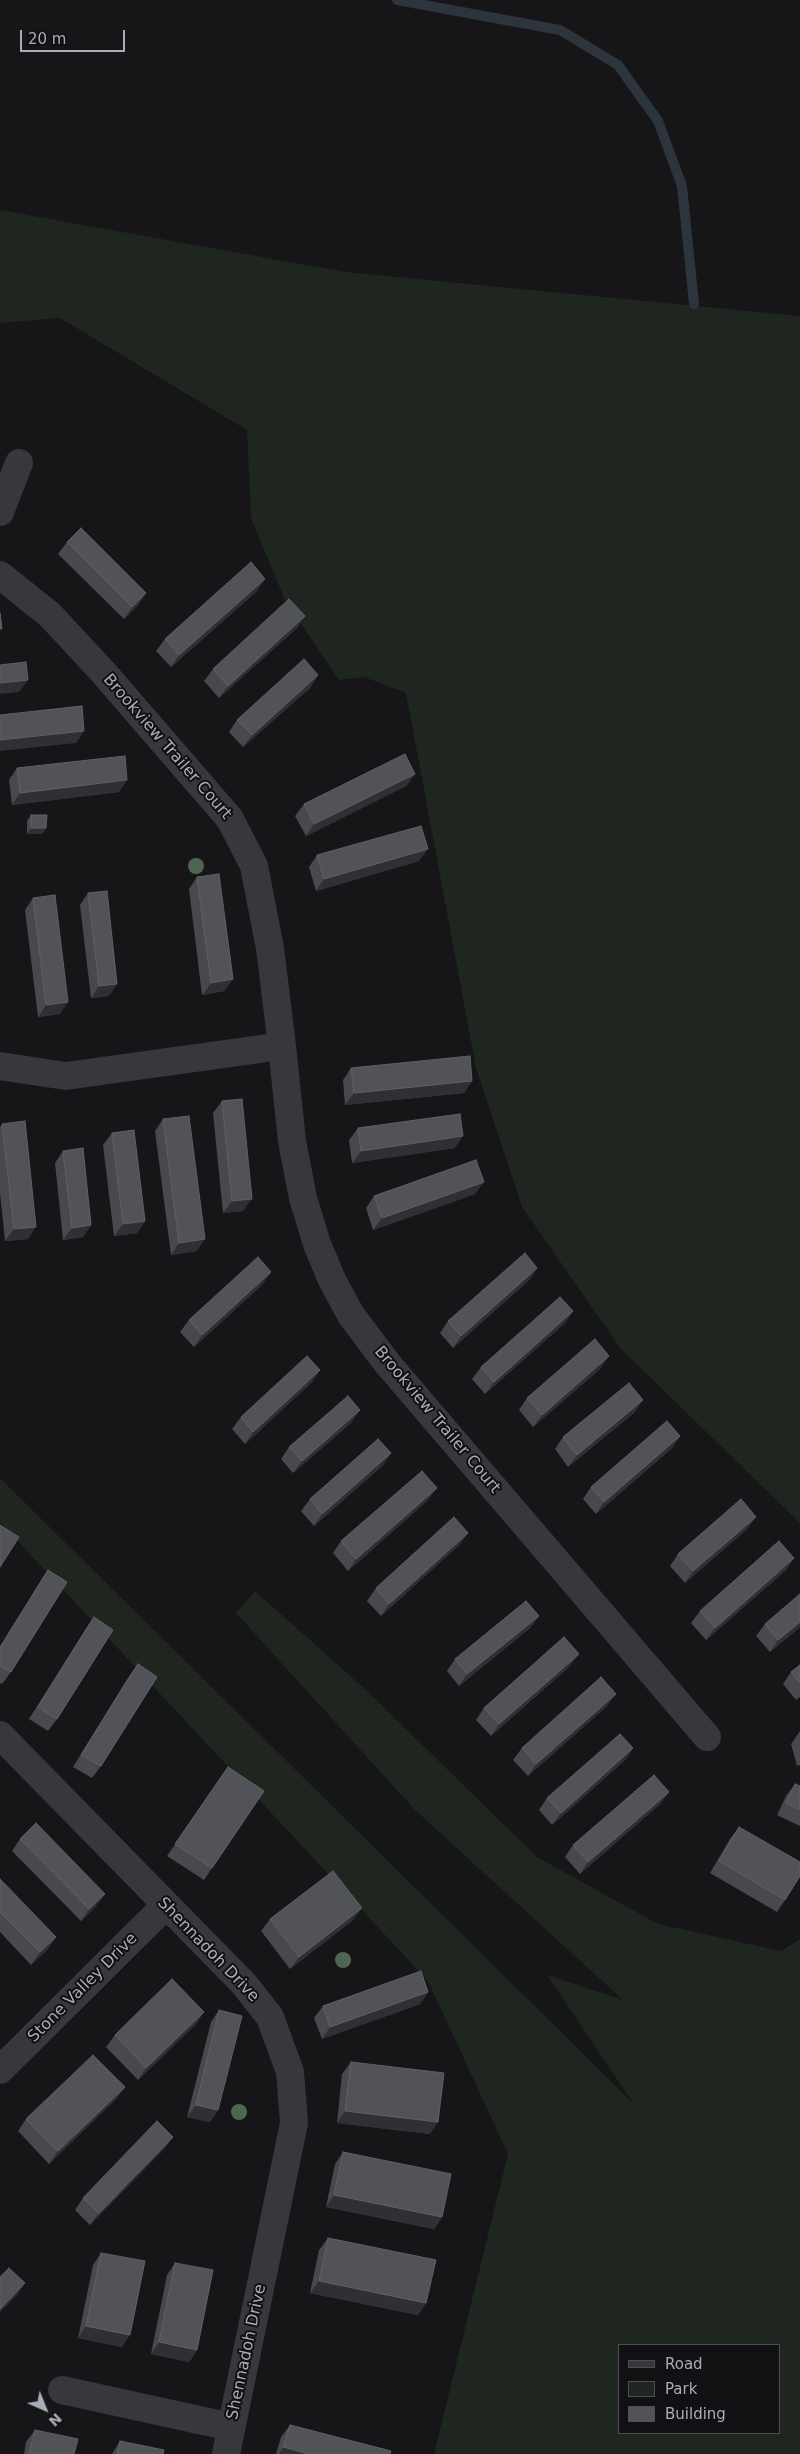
<!DOCTYPE html>
<style>
body{margin:0}
#map{position:relative;width:800px;height:2454px;overflow:hidden;background:#161618;font-family:"DejaVu Sans",sans-serif}
canvas{display:block}
.legend{position:absolute;left:618px;top:2344px;width:162px;height:90px;box-sizing:border-box;background:#111113;border:1px solid #4d4f55;margin:0;padding:6px 9px;list-style:none;font-size:15px;color:#a8adb8}
.legend li{display:flex;align-items:center;gap:10px;height:25px}
.legend b{width:25px;border:1px solid #4d4f55}
.north{position:absolute;left:20px;top:2384px;width:50px;height:50px;-webkit-text-stroke:4px #111113;paint-order:stroke;rotate:136deg;font-size:14px;font-weight:700;line-height:20px;text-align:center;color:#a8adb8}
.north::after{content:'';display:block;margin:auto;width:18px;height:22px;background:#a8adb8;clip-path:polygon(50% 0,100% 100%,50% 72%,0 100%)}
.scale{position:absolute;left:20px;top:30px;width:105px;height:22px;box-sizing:border-box;border:2px solid #a8adb8;border-top:0;padding-left:6px;font-size:15px;line-height:18px;white-space:nowrap;color:#a8adb8;-webkit-text-stroke:4px #111113;paint-order:stroke}
</style>
<div id="map">
<canvas width="800" height="2454"></canvas>
<ul class="legend">
<li><b style="height:6px;background:#37383d"></b>Road</li>
<li><b style="height:14px;background:#1e261f"></b>Park</li>
<li><b style="height:14px;background:#525359"></b>Building</li>
</ul>
<div class="north">N</div>
<div class="scale">20 m</div>
</div>
<script>
const context = document.querySelector('canvas').getContext('2d');
context.lineJoin = 'round';
function paint(path, color) { context.fillStyle = color; context.fill(path, 'evenodd'); }
const shape = rows => new Path2D(rows.map(r => 'M' + r).join(''));
function strokePath(path, color, width, dash) { context.strokeStyle = color; context.lineWidth = width; context.lineCap = dash ? 'butt' : 'round'; context.setLineDash(dash || []); context.stroke(path); }
function write(font, color, halo, rows, align = 'center') {
  context.font = font + ' "DejaVu Sans",sans-serif'; context.lineWidth = 4; context.setLineDash([]); context.textBaseline = 'middle'; context.strokeStyle = halo; context.fillStyle = color; for (const [text, x, y, turn = 0] of rows) {
    context.save(); context.translate(x, y); context.rotate((+turn || 0) * Math.PI / 180); context.textAlign = isNaN(turn) ? turn : align; if (halo) context.strokeText(text, 0, 0); context.fillText(text, 0, 0); context.restore();
  }
}
paint(shape([
 [0,210,345,272,800,316,800,1523,621,1349,522,1207,476,1068,406,693,364,677,339,680,285,600,251,518,247,430,60,318,0,323],
 [0,1478,633,2103,547,1975,623,2000,415,1810,236,1613,255,1591,365,1689,537,1857,658,1924,781,1951,800,1939,800,2454,434,2454,508,2154,428,1981,0,1522],
 [619,2345,779,2345,779,2433,619,2433]
]), '#1e261f');
strokePath(shape([
 [397,0,560,30,618,65,658,121,682,186,694,304]
]), '#2c353c', 10);
strokePath(shape([
 [0,512,19,463],
 [0,575,50,615,103,672,230,819,254,866,270,948,282,1046],
 [0,1066,66,1076,282,1046,292,1141,303,1198,317,1244,332,1280,351,1315,387,1363,707,1737],
 [0,1735,244,1984,270,2017,290,2072,294,2123,226,2454],
 [0,2070,165,1906],
 [62,2390,231,2427]
]), '#37383d', 28);
context.fillStyle = '#506452';
for (const [x, y] of [
 [196,866],
 [343,1960],
 [239,2112]
]) { context.beginPath(); context.arc(x, y, 8, 0, 2 * Math.PI); context.fill(); }
paint(shape([
 [67,542,146,593,138,605,124,619,58,554],
 [257,591,171,667,156,651,165,639],
 [305,616,297,628,219,698,204,681,213,669],
 [318,675,310,688,243,747,229,732,237,720],
 [17,768,119,792,12,805,9,780],
 [415,774,406,786,306,836,295,816,304,804],
 [31,815,46,828,42,834,27,834,27,821],
 [317,855,419,861,316,891,309,867],
 [197,877,233,979,224,991,202,995,189,889],
 [88,893,109,996,91,998,80,905],
 [33,898,60,1014,38,1017,25,910],
 [351,1068,472,1081,464,1093,345,1105,343,1080],
 [222,1101,243,1211,223,1213,213,1113],
 [163,1119,197,1251,171,1255,155,1131],
 [2,1124,28,1239,5,1241,0,1193,0,1127],
 [358,1128,455,1148,352,1163,349,1140],
 [112,1133,145,1221,137,1233,114,1236,103,1145],
 [63,1151,91,1225,83,1237,63,1240,55,1163],
 [475,1194,373,1230,366,1208,374,1196],
 [537,1268,529,1280,453,1348,440,1333,448,1321],
 [263,1284,194,1347,180,1332,189,1320],
 [573,1311,565,1323,485,1394,472,1379,481,1367],
 [601,1368,533,1427,519,1410,527,1398],
 [320,1370,312,1382,245,1444,232,1429,241,1417],
 [635,1412,568,1467,555,1449,563,1437],
 [352,1422,293,1473,281,1459,289,1447],
 [680,1436,672,1448,596,1514,583,1499,591,1487],
 [391,1453,383,1465,314,1526,301,1511,310,1499],
 [428,1500,348,1571,333,1553,341,1541],
 [747,1529,685,1583,670,1566,678,1554],
 [468,1533,459,1545,381,1616,367,1601,376,1588],
 [794,1558,786,1570,706,1640,691,1623,700,1611],
 [48,1570,11,1672,2,1684,0,1683,0,1646,40,1582],
 [800,1594,800,1627,770,1652,756,1636,765,1624],
 [539,1616,530,1628,459,1686,447,1671,455,1659],
 [94,1617,57,1719,48,1731,29,1719,85,1630],
 [138,1664,101,1766,92,1778,73,1767,129,1676],
 [800,1665,800,1697,796,1700,783,1684,791,1672],
 [570,1666,491,1736,476,1720,484,1708],
 [607,1706,528,1776,513,1760,522,1748],
 [800,1731,800,1765,797,1766,791,1744],
 [633,1748,625,1760,552,1825,539,1810,547,1798],
 [228,1767,264,1791,204,1880,167,1856],
 [795,1784,800,1786,800,1826,777,1815,786,1796],
 [669,1792,660,1804,580,1874,565,1857,573,1845],
 [739,1827,785,1900,777,1912,710,1873,730,1839],
 [20,1839,96,1906,81,1921,12,1851],
 [0,1879,48,1949,31,1965,0,1932],
 [270,1919,353,1920,290,1969,261,1931],
 [428,1992,420,2004,322,2039,314,2018,323,2006],
 [219,2010,218,2110,210,2122,187,2117,211,2022],
 [204,2012,196,2024,138,2080,106,2047,115,2035],
 [351,2062,430,2134,337,2123,342,2074],
 [125,2087,116,2099,49,2164,18,2131,26,2119],
 [173,2137,164,2149,90,2225,75,2210,83,2198],
 [343,2152,442,2217,434,2229,326,2207,335,2164],
 [328,2238,426,2303,418,2315,310,2293,319,2250],
 [101,2253,122,2347,78,2338,93,2265],
 [175,2263,197,2350,189,2362,151,2354,167,2275],
 [290,2425,390,2454,276,2454,281,2437],
 [35,2430,74,2454,24,2454,26,2442],
 [120,2441,163,2454,112,2454]
]), '#47494d');
paint(shape([
 [265,579,257,591,171,667,179,655],
 [146,593,138,605,124,619,132,607],
 [305,616,297,628,219,698,228,686],
 [318,675,310,688,243,747,252,735],
 [28,680,19,692,0,694,0,683],
 [84,731,76,743,0,751,0,740],
 [415,774,406,786,306,836,314,824],
 [127,780,119,792,12,805,20,793],
 [31,828,46,828,42,834,27,834],
 [428,849,419,861,316,891,324,879],
 [233,979,224,991,202,995,211,983],
 [117,984,109,996,91,998,99,986],
 [68,1002,60,1014,38,1017,46,1005],
 [472,1081,464,1093,345,1105,354,1093],
 [463,1136,455,1148,352,1163,361,1151],
 [484,1182,475,1194,373,1230,382,1218],
 [252,1199,243,1211,223,1213,232,1201],
 [145,1221,137,1233,114,1236,123,1224],
 [91,1225,83,1237,63,1240,72,1228],
 [36,1227,28,1239,5,1241,14,1229],
 [205,1239,197,1251,171,1255,179,1243],
 [537,1268,529,1280,453,1348,461,1336],
 [271,1272,263,1284,194,1347,202,1335],
 [573,1311,565,1323,485,1394,494,1382],
 [609,1356,601,1368,533,1427,542,1415],
 [320,1370,312,1382,245,1444,253,1432],
 [643,1400,635,1412,568,1467,577,1455],
 [360,1410,352,1422,293,1473,302,1461],
 [680,1436,672,1448,596,1514,604,1502],
 [391,1453,383,1465,314,1526,322,1514],
 [437,1488,428,1500,348,1571,356,1559],
 [756,1517,747,1529,685,1583,693,1571],
 [468,1533,459,1545,381,1616,389,1604],
 [794,1558,786,1570,706,1640,715,1628],
 [539,1616,530,1628,459,1686,467,1674],
 [800,1622,800,1627,770,1652,778,1640],
 [579,1654,570,1666,491,1736,499,1724],
 [616,1694,607,1706,528,1776,536,1764],
 [633,1748,625,1760,552,1825,561,1813],
 [669,1792,660,1804,580,1874,588,1862],
 [105,1894,96,1906,81,1921,89,1909],
 [362,1908,353,1920,290,1969,299,1957],
 [56,1937,48,1949,31,1965,40,1952],
 [428,1992,420,2004,322,2039,330,2027],
 [204,2012,196,2024,138,2080,146,2068],
 [125,2087,116,2099,49,2164,58,2151],
 [196,2105,218,2110,210,2122,187,2117],
 [345,2111,438,2122,430,2134,337,2123],
 [173,2137,164,2149,90,2225,99,2213],
 [334,2195,442,2217,434,2229,326,2207],
 [319,2281,426,2303,418,2315,310,2293],
 [25,2283,17,2295,0,2312,0,2309],
 [86,2326,130,2335,122,2347,78,2338],
 [159,2342,197,2350,189,2362,151,2354],
 [283,2447,309,2454,279,2454]
]), '#2f3033');
const building = shape([
 [81,528,146,593,132,607,67,542,81,528],
 [251,562,265,579,179,655,165,639,251,562],
 [289,599,305,616,228,686,213,669,289,599],
 [0,613,2,629,0,629,0,613],
 [304,659,318,675,252,735,237,720,304,659],
 [26,662,28,680,0,683,0,665,26,662],
 [82,706,84,731,0,740,0,715,82,706],
 [405,754,415,774,314,824,304,804,405,754],
 [125,756,127,780,20,793,17,768,125,756],
 [31,815,47,815,46,828,31,828,31,815],
 [421,826,428,849,324,879,317,855,421,826],
 [219,874,233,979,211,983,197,877,219,874],
 [107,891,117,984,99,986,88,893,107,891],
 [55,895,68,1002,46,1005,33,898,55,895],
 [470,1056,472,1081,354,1093,351,1068,470,1056],
 [242,1099,252,1199,232,1201,222,1101,242,1099],
 [460,1114,463,1136,361,1151,358,1128,460,1114],
 [189,1116,205,1239,179,1243,163,1119,189,1116],
 [25,1121,36,1227,14,1229,2,1124,25,1121],
 [134,1130,145,1221,123,1224,112,1133,134,1130],
 [83,1148,91,1225,72,1228,63,1151,83,1148],
 [476,1160,484,1182,382,1218,374,1196,476,1160],
 [525,1253,537,1268,461,1336,448,1321,525,1253],
 [258,1257,271,1272,202,1335,189,1320,258,1257],
 [560,1297,573,1311,494,1382,481,1367,560,1297],
 [595,1339,609,1356,542,1415,527,1398,595,1339],
 [307,1356,320,1370,253,1432,241,1417,307,1356],
 [629,1383,643,1400,577,1455,563,1437,629,1383],
 [348,1396,360,1410,302,1461,289,1447,348,1396],
 [667,1421,680,1436,604,1502,591,1487,667,1421],
 [378,1439,391,1453,322,1514,310,1499,378,1439],
 [422,1471,437,1488,356,1559,341,1541,422,1471],
 [741,1499,756,1517,693,1571,678,1554,741,1499],
 [454,1517,468,1533,389,1604,376,1588,454,1517],
 [0,1525,19,1537,0,1567,0,1525],
 [779,1541,794,1558,715,1628,700,1611,779,1541],
 [48,1570,67,1582,11,1672,0,1666,0,1648,48,1570],
 [800,1594,800,1622,778,1640,765,1624,800,1594],
 [526,1601,539,1616,467,1674,455,1659,526,1601],
 [94,1617,113,1630,57,1719,38,1707,94,1617],
 [564,1637,579,1654,499,1724,484,1708,564,1637],
 [138,1664,157,1677,101,1766,81,1755,138,1664],
 [800,1665,800,1683,791,1672,800,1665],
 [601,1677,616,1694,536,1764,522,1748,601,1677],
 [620,1734,633,1748,561,1813,547,1798,620,1734],
 [228,1767,264,1791,212,1868,175,1844,228,1767],
 [654,1775,669,1792,588,1862,573,1845,654,1775],
 [795,1784,800,1786,800,1810,786,1803,795,1784],
 [36,1823,105,1894,89,1909,20,1839,36,1823],
 [739,1827,800,1862,800,1876,785,1900,719,1861,739,1827],
 [333,1871,362,1908,299,1957,270,1919,333,1871],
 [0,1879,56,1937,40,1952,0,1912,0,1879],
 [421,1971,428,1992,330,2027,323,2006,421,1971],
 [172,1979,204,2012,146,2068,115,2035,172,1979],
 [219,2010,242,2016,218,2110,196,2105,219,2010],
 [93,2055,125,2087,58,2151,26,2119,93,2055],
 [351,2062,444,2073,438,2122,345,2111,351,2062],
 [157,2121,173,2137,99,2213,83,2198,157,2121],
 [343,2152,451,2174,442,2217,334,2195,343,2152],
 [328,2238,436,2260,426,2303,319,2281,328,2238],
 [101,2253,145,2261,130,2335,86,2326,101,2253],
 [175,2263,213,2270,197,2350,159,2342,175,2263],
 [9,2268,25,2283,0,2309,0,2277,9,2268],
 [290,2425,391,2451,390,2454,309,2454,283,2447,290,2425],
 [35,2430,78,2439,74,2454,29,2454,35,2430],
 [120,2441,164,2450,163,2454,117,2454,120,2441]
]);
paint(building, '#525359');
strokePath(building, '#5f6168', 1);
write('16px', '#a8adb8', '#111113', [
 ["Brookview Trailer Court",167,747,49],
 ["Brookview Trailer Court",437,1420,50],
 ["Shennadoh Drive",208,1950,46],
 ["Stone Valley Drive",83,1988,-45],
 ["Shennadoh Drive",247,2352,-78]
]);
</script>
